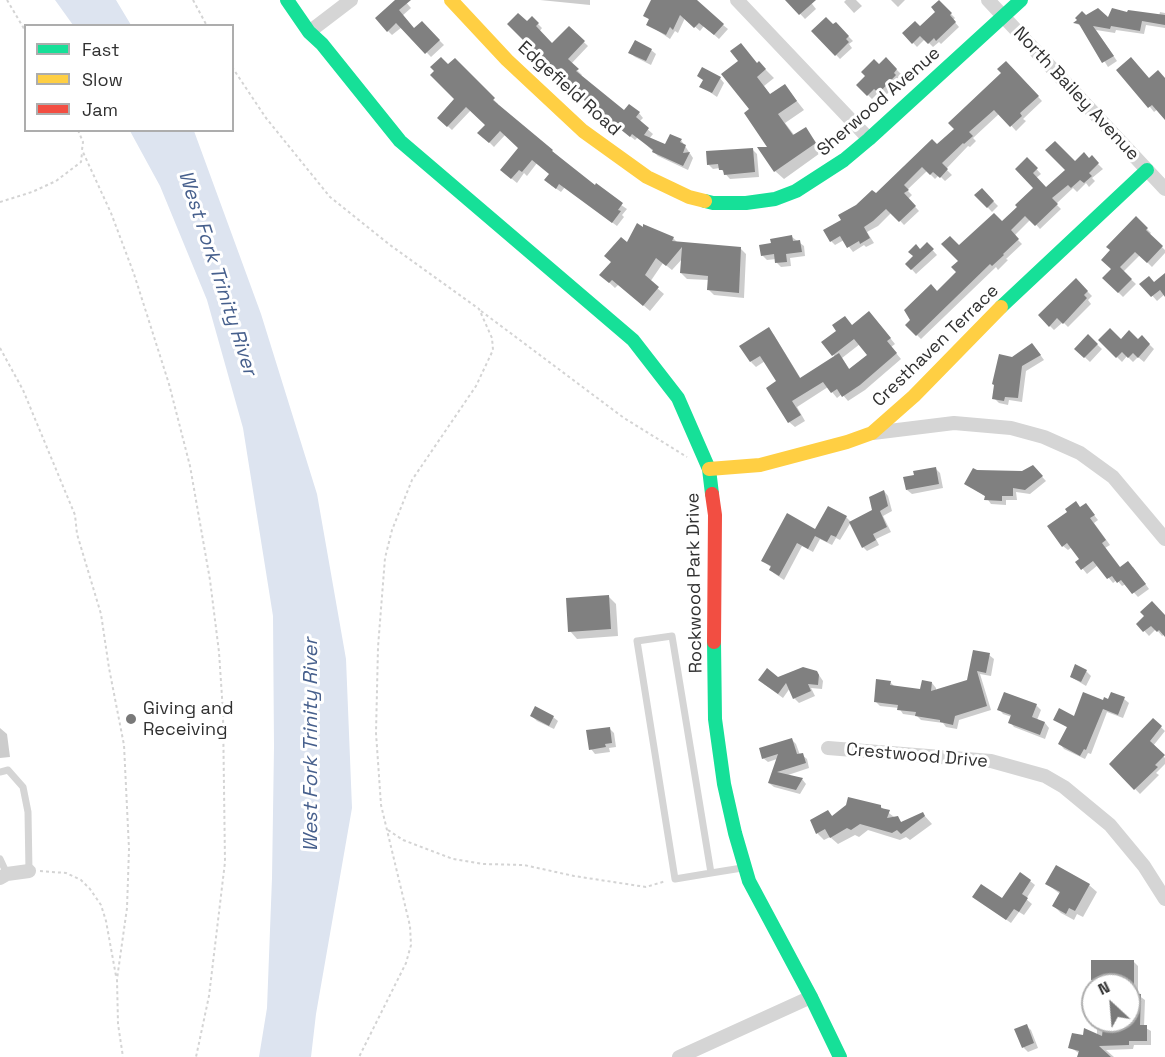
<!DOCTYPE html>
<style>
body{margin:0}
#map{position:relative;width:1165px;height:1057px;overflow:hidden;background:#fff;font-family:"Space Grotesk",sans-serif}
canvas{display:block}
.legend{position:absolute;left:24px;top:24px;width:210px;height:108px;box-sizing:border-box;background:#fff;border:2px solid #adadad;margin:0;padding:8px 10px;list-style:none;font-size:18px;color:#313131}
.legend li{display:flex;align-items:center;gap:12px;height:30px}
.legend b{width:30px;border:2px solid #adadad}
.north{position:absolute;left:1081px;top:973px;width:60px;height:60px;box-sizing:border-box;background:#fff;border:2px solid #adadad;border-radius:50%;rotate:334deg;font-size:16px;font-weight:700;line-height:24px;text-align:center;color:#313131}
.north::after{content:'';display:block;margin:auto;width:21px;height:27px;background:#797979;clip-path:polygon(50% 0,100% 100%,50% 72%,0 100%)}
</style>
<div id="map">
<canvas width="1165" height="1057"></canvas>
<ul class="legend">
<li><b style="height:8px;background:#16e098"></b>Fast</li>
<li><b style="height:8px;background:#ffcf43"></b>Slow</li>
<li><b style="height:8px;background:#f24e42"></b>Jam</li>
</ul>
<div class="north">N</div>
</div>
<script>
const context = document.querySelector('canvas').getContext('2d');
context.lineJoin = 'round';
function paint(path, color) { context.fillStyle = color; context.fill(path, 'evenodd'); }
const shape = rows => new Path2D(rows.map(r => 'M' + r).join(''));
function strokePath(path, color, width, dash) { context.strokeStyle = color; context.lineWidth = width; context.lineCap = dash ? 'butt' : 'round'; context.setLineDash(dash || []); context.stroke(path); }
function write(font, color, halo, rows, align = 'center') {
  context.font = font + ' "Space Grotesk",sans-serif'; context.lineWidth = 6; context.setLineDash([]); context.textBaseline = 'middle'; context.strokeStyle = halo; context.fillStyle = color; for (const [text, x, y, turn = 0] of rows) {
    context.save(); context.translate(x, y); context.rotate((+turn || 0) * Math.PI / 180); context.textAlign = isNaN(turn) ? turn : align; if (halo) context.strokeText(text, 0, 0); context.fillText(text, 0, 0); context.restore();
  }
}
paint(shape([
 [55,0,116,0,131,25,73,25],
 [130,131,194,131,261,314,317,494,346,659,352,808,316,1014,311,1057,259,1057,267,1008,272,878,274,747,273,616,243,428,207,300,160,186]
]), '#dde4f0');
paint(shape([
 [398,0,404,0,411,8,402,16,414,30,422,23,444,45,431,57,402,27,392,35,388,31],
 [540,0,590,0,590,5],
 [653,0,692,0,728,29,719,39,704,26,700,31,685,18,678,33,675,31,670,39,648,24,650,21,645,15],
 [787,0,809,0,816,9,805,19],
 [846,0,856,0,862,6,854,13,844,2],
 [891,0,905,0,898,7],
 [939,2,955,18,953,20,959,27,941,44,939,42,933,47,925,39,917,47,904,33,920,28,937,12],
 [1160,12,1165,13,1165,28,1146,25,1144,34,1116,30,1115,33,1096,30,1117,61,1108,67,1083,27,1075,23,1086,17,1109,19,1128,14,1159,16],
 [532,18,542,28,539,32,553,45,569,28,588,46,571,64,582,75,580,77,624,112,639,113,643,118,639,122,653,134,649,139,666,146,681,140,693,158,688,170,658,156,638,137,635,140,570,89,542,57,527,23],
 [836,24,853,41,849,44,852,48,840,59,813,31,833,26],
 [651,50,656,54,651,65,635,57,630,53],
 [886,59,901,74,898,78,900,81,884,97,879,92,872,99,858,85],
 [455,60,498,104,497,105,595,187,627,209,622,215,624,217,617,226,565,187,561,192,551,185,551,174,537,163,527,176,524,173,517,183,506,174,520,148,505,135,494,147,480,133,487,125,471,110,452,130,439,118,456,99,448,66],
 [759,63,774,78,764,86,771,96,785,86,804,110,785,123,795,136,805,129,823,151,784,179,775,171,770,148,751,109,757,64],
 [1006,63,1042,101,1023,119,1026,121,1016,131,1000,113,973,138,976,141,970,147,968,146,946,169,952,175,945,181,939,175,935,179,927,171,907,190,912,195,908,199,919,211,904,225,892,212,878,226,867,232,874,243,866,247,864,245,853,252,844,240,835,245,831,241,843,221,937,146,956,129,1003,73],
 [1118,70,1149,79,1165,79,1165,118,1158,109,1154,112,1150,107],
 [720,78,724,83,717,97,701,86],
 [752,149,757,154,759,177,730,179,720,168,713,169,708,164],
 [1092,158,1103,169,1092,178,1095,181,1089,187,1086,183,1077,192,1073,188,1056,204,1061,209,1040,229,1031,219,1014,236,1022,244,1006,259,1008,260,998,270,996,267,921,339,907,325,958,272,959,247,1002,223,1035,188,1027,159,1041,174,1036,178,1047,189,1075,163],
 [982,190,998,206,992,212,976,195],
 [1136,218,1151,233,1149,235,1165,250,1165,253,1152,267,1140,255,1123,272,1136,284,1123,297,1104,278,1113,269],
 [792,237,804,246,805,256,790,258,791,266,781,267,777,263,776,259,767,260,762,255,772,244],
 [673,238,678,243,740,248,746,254,744,298,714,295,709,290,709,280,687,279,681,273,683,258,672,270,663,263,650,282,664,294,650,311,619,284,615,288,601,275,627,245],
 [927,244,937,255,916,274,907,264],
 [1165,275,1165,294,1157,301,1142,284,1154,284],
 [1076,280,1092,296,1088,300,1091,304,1068,327,1063,322,1054,330,1040,316],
 [874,318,895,344,891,347,901,359,865,390,848,401,842,394,837,398,828,387,797,407,805,421,795,427,789,422,778,382,765,361,756,367,751,362,769,329,774,335,801,379,835,357,823,342,853,326],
 [860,344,869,355,850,370,842,358],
 [1088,336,1102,349,1090,362,1076,349],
 [1142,337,1154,349,1144,362,1138,357,1133,362,1127,356,1122,362,1100,340,1138,341],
 [1036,349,1044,360,1026,371,1022,402,1009,400,1008,405,999,403,994,398,1012,358],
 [1033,467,1046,481,1030,494,1016,492,1017,500,1006,500,1006,505,991,504,986,497,966,483,1023,472],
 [935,468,940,473,943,488,912,494,907,490,916,476],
 [884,491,888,496,892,511,883,516,891,532,876,539,879,545,867,551,863,547,874,511],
 [1081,508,1090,510,1098,520,1094,523,1110,545,1105,548,1120,569,1133,567,1149,589,1138,597,1126,584,1122,586,1117,580,1113,583,1098,565,1087,574,1078,563,1081,560,1072,547,1068,550,1063,546],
 [846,517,851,522,840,540,836,538,832,545,820,539,813,552,802,546,784,580,775,574,771,570,772,568,763,561,816,531],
 [608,596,616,604,618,636,577,639,570,631],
 [1165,617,1165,634,1162,636,1156,629,1149,636,1138,624],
 [989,655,994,659,991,676,980,674,991,710,959,720,957,729,946,727,943,723,921,720,917,716,903,714,899,708,880,706,875,701,890,682,895,687,921,691,932,683,936,688,936,692,968,681],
 [1086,671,1091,676,1086,686,1071,677],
 [817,672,823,681,822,689,811,688,815,696,799,703,794,698,790,688,783,698,764,684,778,678],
 [1124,699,1129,703,1123,718,1107,712,1091,754,1088,753,1085,759,1064,749,1060,744,1068,728,1055,719,1075,718,1104,702],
 [1036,705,1041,710,1037,720,1045,723,1049,728,1045,739,1014,727,1010,722,1012,717,1003,714,999,709],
 [532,716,553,717,558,721,554,729,537,721],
 [1153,720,1165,731,1153,746,1165,758,1165,764,1156,773,1159,775,1140,794,1111,764],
 [0,728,7,734,10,757,0,758],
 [609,728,614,733,616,747,609,748,610,752,595,754,591,749],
 [792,740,796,744,800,755,802,755,807,759,809,768,785,776,802,779,806,784,800,794,774,787,769,783,777,759,768,762,763,758],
 [881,807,902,823,923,814,932,824,910,840,906,837,900,840,868,830,859,837,855,835,838,844,830,837,824,840,817,833,828,812,833,817],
 [1030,881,1035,885,1026,899,1032,904,1024,915,1019,912,1011,923,974,897,1003,900],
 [1047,884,1089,885,1097,892,1083,917,1077,914,1074,920,1061,913,1054,906,1060,894],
 [1133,961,1138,966,1138,995,1145,1000,1144,1027,1151,1031,1151,1045,1134,1045,1133,1049,1106,1050,1114,1057,1079,1057,1080,1054,1070,1047,1084,1037,1097,1035,1097,1021,1129,1021,1129,985,1097,985,1092,979],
 [1026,1026,1031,1030,1038,1048,1028,1052,1024,1048,1016,1030]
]), '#0003');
paint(shape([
 [395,0,411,0,399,10,414,28,422,21,440,40,425,54,396,23,387,32,375,18],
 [651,0,697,0,724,24,714,35,699,23,694,28,680,15,673,30,670,27,666,35,646,25,649,19,643,16],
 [785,0,816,0,799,15],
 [939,0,952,13,950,15,956,22,936,41,934,38,928,44,920,36,912,44,902,33,915,21,920,26,935,12,931,7],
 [1098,8,1108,17,1112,8,1127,12,1128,10,1165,15,1165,25,1142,21,1140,31,1111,26,1110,29,1093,26,1114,56,1102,63,1079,24,1073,23,1077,20,1075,18,1082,11,1086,15],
 [518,13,527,21,532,16,539,23,536,26,552,43,569,26,585,41,568,59,579,69,576,71,624,110,629,104,640,112,636,117,649,128,644,135,665,144,670,134,682,139,680,142,686,145,683,153,690,152,683,166,652,152,653,150,632,134,630,137,564,84,537,59,540,57,507,24],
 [826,17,833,24,836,22,849,36,846,39,849,42,835,56,811,31],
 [635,40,652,49,646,61,628,53],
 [741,43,757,63,759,61,766,69,757,77,770,94,785,84,797,101,778,114,793,135,806,127,816,143,774,172,757,147,767,147,744,113,749,109,721,74,738,61,730,51],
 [441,57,448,64,455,58,495,98,493,100,553,150,552,151,595,185,596,183,623,203,618,210,621,211,612,223,559,184,556,189,544,180,549,174,532,160,522,172,519,170,511,179,500,170,518,148,500,131,489,143,477,133,485,125,466,107,447,127,437,118,454,99,430,75,434,71,430,67],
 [886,57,897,69,894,73,896,75,879,93,874,89,867,96,856,85,865,76,861,72,874,59,879,64],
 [1131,57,1149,78,1158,70,1165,78,1165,120,1152,105,1148,108,1116,70],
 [1006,61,1039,96,1020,113,1022,116,1010,127,994,110,969,132,973,136,964,144,963,143,942,163,948,169,940,178,933,172,930,175,922,167,904,185,909,190,904,193,916,206,899,222,886,209,873,221,864,227,870,238,860,244,859,241,847,248,840,236,830,242,823,230,841,220,838,215,856,205,872,190,876,193,932,139,937,144,954,129,948,123,1001,73,997,69],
 [702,67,721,77,712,93,699,87,703,80,697,76],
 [1055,141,1075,161,1084,152,1089,158,1092,155,1099,163,1089,173,1092,176,1084,183,1080,180,1071,188,1068,185,1052,198,1058,204,1035,226,1025,216,1011,230,1019,239,1003,254,1004,255,992,266,990,264,916,336,905,325,910,320,904,310,931,284,937,291,956,272,951,267,958,261,941,244,950,236,959,245,994,213,1002,221,1017,207,1015,205,1033,188,1015,169,1027,157,1038,168,1033,173,1046,187,1065,170,1045,150],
 [753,148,755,172,724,175,723,170,719,170,718,164,707,165,706,151],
 [982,188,994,201,987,208,974,195],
 [1136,216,1148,228,1146,230,1163,246,1147,263,1135,252,1120,267,1132,279,1118,293,1102,278,1111,269,1101,260,1110,250,1106,247],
 [637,223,643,227,643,224,674,237,672,241,741,247,739,293,707,290,708,276,680,273,682,247,666,266,656,258,645,275,659,287,643,306,612,280,609,283,599,275,611,262,604,256,621,237,627,242],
 [792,235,793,241,800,240,802,252,786,254,787,262,775,263,774,254,761,256,759,245,771,243,770,239],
 [927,242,934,249,911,270,905,264,913,256,908,252,916,244,920,249],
 [1165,273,1165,297,1160,290,1151,297,1139,284,1149,276,1154,282],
 [1076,278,1088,291,1084,295,1087,298,1063,324,1057,318,1049,327,1038,315],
 [869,311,891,338,887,341,897,353,860,385,842,397,837,389,831,393,823,382,792,401,801,415,788,423,766,388,776,381,760,356,750,362,739,346,769,327,800,378,839,353,849,369,867,355,854,339,832,356,821,342,836,331,832,325,845,316,852,325],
 [1110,328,1121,339,1129,330,1138,339,1142,335,1150,344,1138,358,1133,353,1128,358,1122,352,1116,358,1098,340],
 [1088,334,1098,344,1084,358,1074,349],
 [1032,343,1041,355,1022,366,1018,398,1005,397,1004,401,992,399,994,385,992,384,999,354,1012,357],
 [1033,465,1043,476,1025,490,1013,488,1013,496,1002,496,1002,501,984,500,985,496,964,484,973,468,977,470,1022,471],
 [936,467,939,484,906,490,903,477,914,475,913,471],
 [884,490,888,506,880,511,887,527,873,534,876,540,862,548,849,522,872,510,869,497],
 [1076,501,1080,507,1086,503,1095,515,1090,518,1106,540,1102,543,1120,567,1128,561,1146,584,1132,594,1121,580,1117,583,1112,576,1107,579,1093,561,1081,570,1075,562,1079,559,1067,543,1062,547,1047,526,1067,512,1065,509],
 [828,506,847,516,836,537,831,535,827,542,815,536,808,549,797,543,779,576,769,570,771,566,761,561,787,513,815,529],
 [609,595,611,629,568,632,566,598],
 [1152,601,1165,615,1165,637,1159,630,1157,632,1151,626,1143,632,1136,624,1144,616,1140,612],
 [973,650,990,653,986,673,977,671,987,706,955,716,953,725,940,722,940,720,915,716,916,712,897,710,898,705,874,702,876,679,891,681,890,685,920,689,922,680,932,682,931,691,967,680],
 [1075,664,1087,670,1081,682,1070,677],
 [803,667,817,671,819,675,818,685,808,684,811,691,793,699,786,683,778,694,758,680,767,668,778,677],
 [1004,692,1037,704,1032,717,1045,722,1040,735,1008,723,1011,715,997,710],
 [1083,692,1103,700,1104,697,1108,699,1111,692,1125,697,1118,715,1103,709,1086,750,1084,749,1080,756,1058,744,1067,727,1053,720,1059,708,1074,716],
 [535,706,554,716,549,726,530,716],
 [1153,718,1162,726,1150,741,1165,755,1155,765,1158,767,1134,790,1109,764],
 [610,727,612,743,605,744,606,747,589,750,586,730],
 [792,738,797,754,803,753,806,763,777,772,803,778,796,790,768,783,778,754,762,759,759,748],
 [848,797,881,805,881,808,890,810,887,818,898,816,901,822,923,812,925,816,901,834,897,830,892,833,860,824,851,830,847,828,830,838,825,829,816,834,810,820,828,810,832,816,846,805],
 [1056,865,1090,884,1075,911,1069,908,1066,914,1052,906,1060,892,1045,884],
 [1020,872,1031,880,1022,894,1028,898,1019,912,1014,909,1006,920,972,897,981,884,1002,898],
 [1091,960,1134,960,1134,985,1095,985,1095,980,1091,980],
 [1129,993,1141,994,1140,1025,1147,1025,1147,1041,1129,1041,1129,1045,1099,1046,1111,1057,1077,1057,1079,1051,1068,1048,1072,1033,1083,1035,1084,1028,1102,1036,1103,1027,1129,1026],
 [1027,1024,1034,1043,1022,1048,1014,1029]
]), '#808080');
strokePath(shape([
 [7,0,26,32],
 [193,0,207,26],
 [232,67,266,118,330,197,390,245,479,309,492,338,493,350,476,386,412,480,392,530,385,558,378,647,376,733,381,805,410,926,411,945,406,963,359,1057],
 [78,130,83,142,82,150,111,213,134,274,169,384,190,466,210,580,219,652,223,712,225,862,209,996,196,1057],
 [0,202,32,192,56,181,81,162,82,153],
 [481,311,624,418,687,457],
 [0,348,23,390,75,515,77,534,101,614,109,668,124,745,129,849,127,908,117,979,118,1024,123,1057],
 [388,830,403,840,453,859,483,864,524,865,574,876,646,887,666,881],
 [40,871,66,873,81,880,90,889,101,905,106,921,116,976]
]), '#d4d4d4', 2, [3, 3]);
strokePath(shape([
 [0,772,8,770,23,787,28,812,29,871],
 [0,859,7,874],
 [711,873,672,636,637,641,675,879,711,873,742,868]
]), '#d5d5d5', 7);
strokePath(shape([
 [737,0,869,139],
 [988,0,1165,189],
 [309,32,351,0],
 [873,433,954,423,1011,428,1044,437,1080,453,1113,477,1165,539],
 [828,748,991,761,1045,776,1064,787,1110,825,1144,866,1165,899],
 [0,878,7,874,29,871],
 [679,1057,811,997]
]), '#d5d5d5', 14);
strokePath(shape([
 [287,0,309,32,322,44,400,141,633,340,678,398,709,469,712,494],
 [705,201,713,203,746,203,775,199,796,191,844,160,869,139,1021,0],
 [1001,307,1147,170],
 [714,642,715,719,724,784,735,833,749,881,811,997,840,1057]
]), '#16e098', 14);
strokePath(shape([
 [451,0,507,60,583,131,647,177,689,197,705,201],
 [709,469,760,465,847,442,872,433,914,396,1001,307]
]), '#ffcf43', 14);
strokePath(shape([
 [712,494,715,515,714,642]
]), '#f24e42', 14);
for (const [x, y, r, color] of [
 [131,719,6,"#797979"]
]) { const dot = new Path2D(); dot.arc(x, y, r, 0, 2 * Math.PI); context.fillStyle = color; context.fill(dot); strokePath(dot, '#fff', 2); }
write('18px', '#313131', '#fff', [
 ["Edgefield Road",569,89,42],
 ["North Bailey Avenue",1076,94,47],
 ["Sherwood Avenue",879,102,-41],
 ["Cresthaven Terrace",936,346,-44],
 ["Rockwood Park Drive",695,583,-91],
 ["Crestwood Drive",917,756,5]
]);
write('18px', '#313131', '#fff', [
 ["Giving and",143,709],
 ["Receiving",143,730]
], 'left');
write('italic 20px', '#465f8c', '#fff', [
 ["West Fork Trinity River",217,273,72],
 ["West Fork Trinity River",312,745,-90]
]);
</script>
